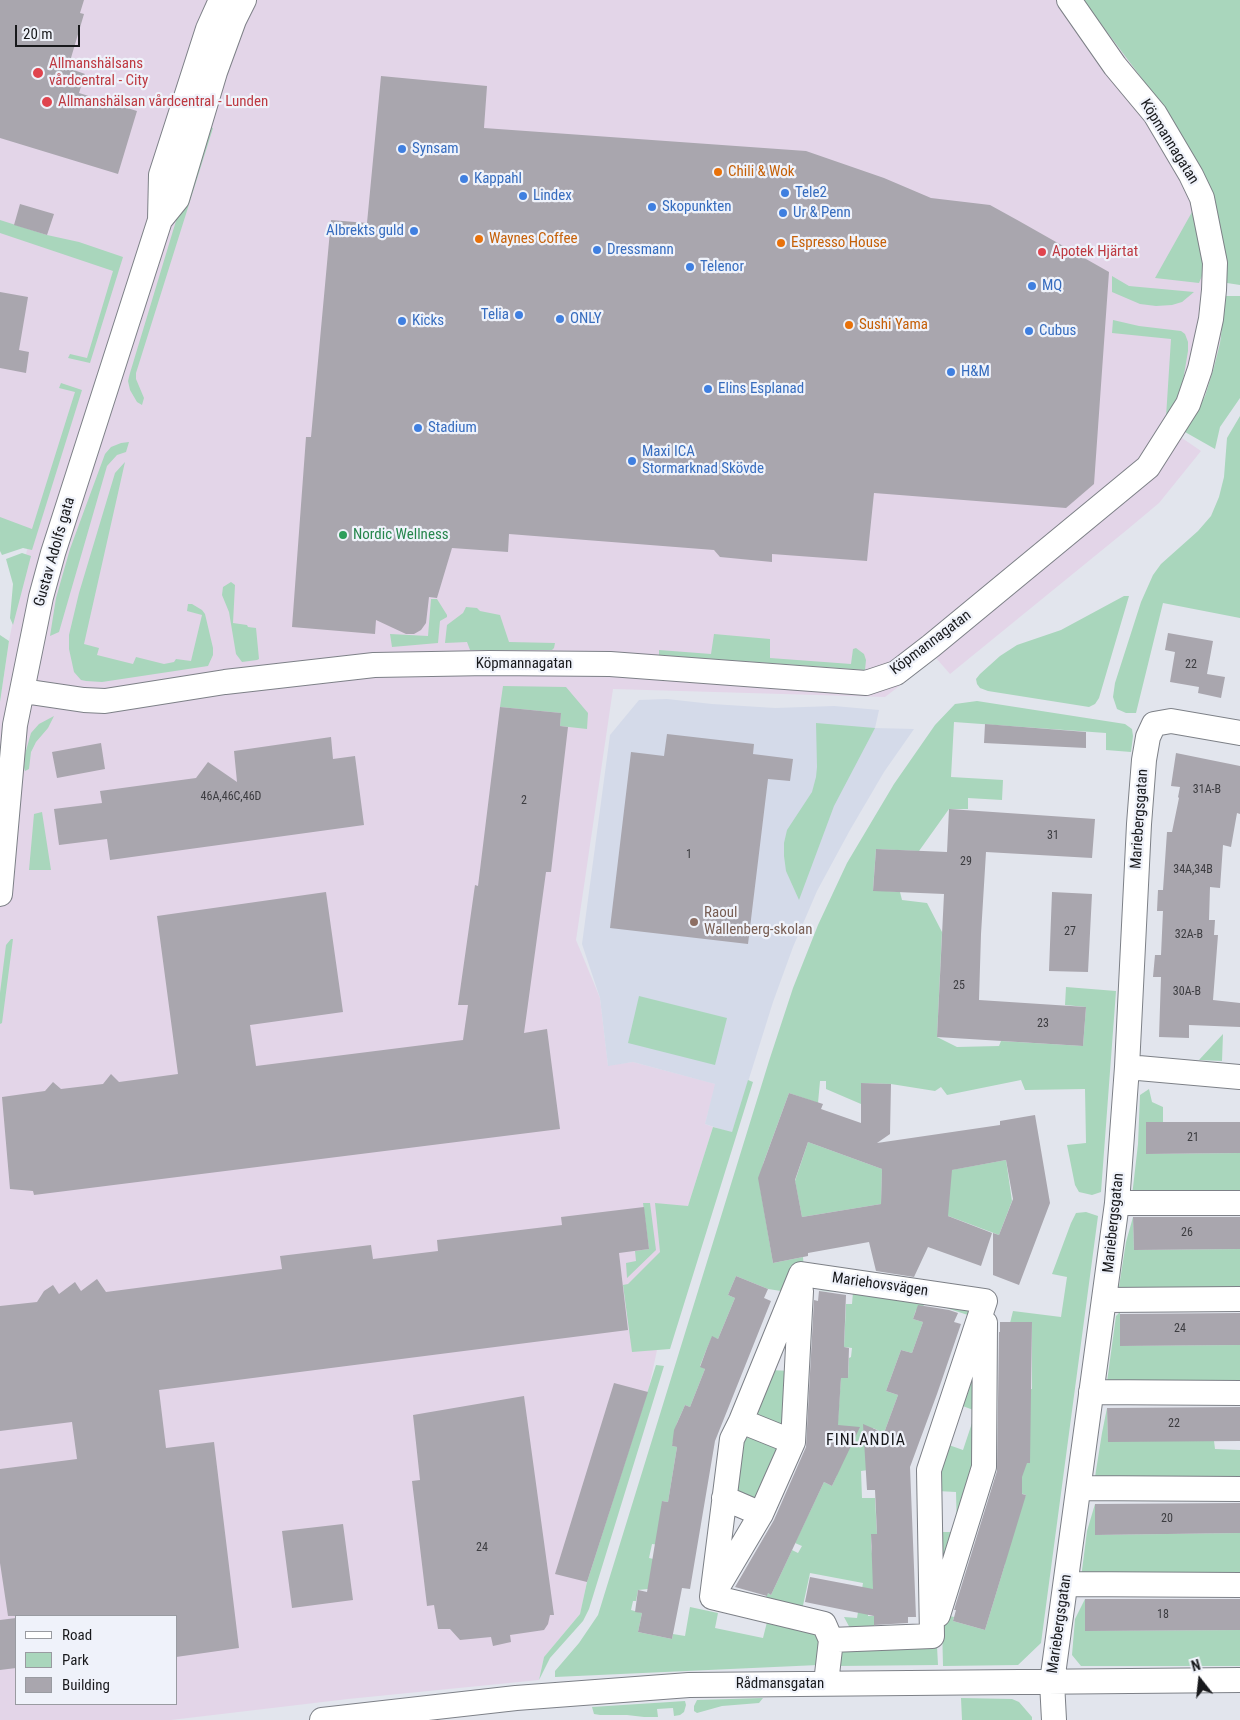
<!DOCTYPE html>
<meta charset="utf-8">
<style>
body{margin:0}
#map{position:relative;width:1240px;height:1720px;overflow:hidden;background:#e2e5ed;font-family:"Roboto Condensed",sans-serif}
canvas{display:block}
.legend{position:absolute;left:15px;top:1615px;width:162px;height:90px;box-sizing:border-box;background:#eff2fa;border:1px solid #999ba1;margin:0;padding:6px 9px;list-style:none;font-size:15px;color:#18191c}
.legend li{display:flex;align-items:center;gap:10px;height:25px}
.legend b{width:25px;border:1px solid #999ba1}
.north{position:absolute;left:1175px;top:1655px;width:50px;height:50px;-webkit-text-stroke:4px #eff2fa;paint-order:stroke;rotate:344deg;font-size:14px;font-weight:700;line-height:20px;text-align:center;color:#18191c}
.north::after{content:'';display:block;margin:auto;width:18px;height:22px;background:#18191c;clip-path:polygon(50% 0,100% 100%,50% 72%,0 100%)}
.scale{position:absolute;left:15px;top:25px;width:65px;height:22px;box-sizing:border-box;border:2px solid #18191c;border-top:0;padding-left:6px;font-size:15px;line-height:18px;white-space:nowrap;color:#18191c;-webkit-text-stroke:4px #eff2fa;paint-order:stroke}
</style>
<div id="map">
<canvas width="1240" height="1720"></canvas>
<ul class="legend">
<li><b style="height:6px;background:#fff"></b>Road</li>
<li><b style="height:14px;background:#a9d6bc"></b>Park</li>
<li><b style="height:14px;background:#a9a6ae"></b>Building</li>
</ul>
<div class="north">N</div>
<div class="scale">20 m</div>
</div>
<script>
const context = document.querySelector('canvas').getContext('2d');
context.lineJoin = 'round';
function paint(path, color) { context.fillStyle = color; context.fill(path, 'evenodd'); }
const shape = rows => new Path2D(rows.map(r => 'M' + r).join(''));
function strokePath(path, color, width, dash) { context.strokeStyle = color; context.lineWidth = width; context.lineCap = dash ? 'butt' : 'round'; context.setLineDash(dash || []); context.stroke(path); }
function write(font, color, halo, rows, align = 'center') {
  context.font = font + ' "Roboto Condensed",sans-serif'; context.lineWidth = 4.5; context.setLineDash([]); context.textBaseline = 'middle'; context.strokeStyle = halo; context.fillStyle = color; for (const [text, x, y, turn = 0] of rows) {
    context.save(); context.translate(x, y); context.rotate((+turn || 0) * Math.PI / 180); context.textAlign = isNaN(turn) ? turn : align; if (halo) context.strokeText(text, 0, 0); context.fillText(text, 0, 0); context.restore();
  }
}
paint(shape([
 [0,0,1083,0,1167,112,1189,147,1208,186,1218,220,1227,283,1220,343,1214,367,1205,396,1182,438,1201,451,1159,503,1128,529,950,674,936,658,885,697,613,689,576,940,600,998,608,1065,633,1062,716,1084,705,1124,713,1127,688,1206,648,1392,587,1582,580,1614,544,1657,539,1680,348,1699,171,1720,0,1720,0,702,9,641,31,530,0,518],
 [16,1616,176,1616,176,1704,16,1704]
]), '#e3d5e8');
paint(shape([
 [667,699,712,704,775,708,834,706,879,710,875,728,914,729,884,772,850,830,817,891,793,947,773,1002,732,1133,705,1124,715,1084,633,1062,608,1066,600,998,582,944,610,735,639,700]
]), '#d4dae9');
paint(shape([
 [1083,0,1240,0,1240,285,1227,283,1223,253,1208,186,1189,147,1167,112],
 [205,125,213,128,136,373,136,379,144,398,142,405,137,402,130,390,128,381,130,373],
 [1192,212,1201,250,1204,271,1199,283,1155,278],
 [0,220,47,235,79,242,123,257,90,363,68,358,70,354,87,358,113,271,0,233],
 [1112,276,1129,286,1194,292,1182,302,1172,305,1156,306,1140,304,1112,292],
 [1226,296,1240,296,1240,398,1220,427,1215,449,1185,432,1205,396,1214,367,1220,343],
 [1113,320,1139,326,1181,331,1185,334,1188,342,1188,351,1183,381,1175,403,1166,417,1171,339,1112,333],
 [61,383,82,390,32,550,23,548,2,555,0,551,0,517,32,529,75,392,59,388],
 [1240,416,1240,618,1163,603,1136,713,1126,713,1117,709,1113,697,1115,683,1141,602,1153,575,1161,564,1198,531,1211,516,1219,497,1224,477,1227,438],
 [129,442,126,452,117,455,107,466,59,632,50,636,56,598,70,549,105,454,111,447,121,443],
 [125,462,84,644,99,648,97,655,133,664,136,657,164,664,174,662,176,659,191,661,202,615,187,611,188,604,192,604,202,610,205,614,213,648,213,655,208,666,102,682,86,681,81,680,74,672,69,649,69,635,79,593,115,473],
 [22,553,31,556,13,625,10,618,13,584,6,559],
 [231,582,235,585,233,623,247,625,248,627,256,628,259,659,257,660,242,662,236,654,229,612,222,595,223,587],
 [1124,596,1129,596,1099,698,1095,704,1089,707,988,691,980,688,977,684,976,679,980,674,1000,656,1017,645,1061,630],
 [431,599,437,599,447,615,447,617,440,621,438,643,392,647,390,634,428,636],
 [466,607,477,608,480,611,500,615,509,642,555,643,554,648,552,650,470,650,467,642,445,643,447,625,463,613],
 [714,634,770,639,770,658,851,664,853,649,856,648,864,654,866,660,865,670,659,655,659,650,711,654],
 [0,635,9,641,0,702],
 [503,686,566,687,588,713,587,729,560,726,561,713,500,707],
 [977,701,1125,724,1132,729,1133,736,1131,752,1106,750,1106,733,954,722,951,777,1003,780,1002,800,968,798,968,809,949,809,919,851,876,849,873,890,900,892,902,900,927,903,942,932,937,1037,957,1047,999,1046,1001,1041,1083,1046,1086,1007,1065,1005,1066,987,1116,991,1101,1192,1092,1195,1079,1192,1075,1185,1067,1145,1086,1143,1085,1089,1025,1090,1021,1080,947,1095,941,1087,935,1091,891,1084,861,1083,861,1104,826,1089,826,1081,820,1081,818,1103,789,1093,763,1164,760,1187,773,1263,803,1257,804,1270,790,1285,781,1291,768,1289,736,1276,728,1295,735,1298,718,1339,712,1337,707,1348,700,1366,705,1369,690,1407,685,1405,677,1423,672,1446,677,1447,668,1502,662,1501,661,1545,652,1544,649,1558,658,1560,648,1589,638,1590,636,1601,633,1601,631,1610,642,1613,638,1632,672,1639,673,1634,685,1636,690,1607,718,1613,715,1628,763,1638,767,1622,816,1634,819,1643,818,1665,555,1677,555,1671,579,1643,598,1615,769,1061,793,988,818,925,847,863,894,784,935,725,955,704],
 [54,716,48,728,36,742,31,752,29,769,25,771,24,767,25,754,31,733,39,724],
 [816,723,875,728,834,806,799,900,786,871,784,856,784,843,787,830,812,792,816,777,817,767],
 [42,812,51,870,29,870,34,814],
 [11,939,13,939,2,1023,0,1024,0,993,6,945],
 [639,996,727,1018,715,1065,628,1043],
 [1223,1034,1222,1061,1199,1060],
 [748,1080,753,1082,670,1349,632,1352,623,1285,628,1284,660,1252,655,1203,688,1206,713,1127,732,1132],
 [1149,1089,1152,1102,1163,1107,1163,1122,1146,1154,1240,1153,1240,1196,1132,1196,1138,1144,1140,1095],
 [808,1142,882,1169,881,1204,802,1217,795,1181],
 [1006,1160,1012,1201,999,1235,927,1208,929,1174],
 [643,1203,650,1203,656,1250,627,1278,626,1263,636,1261,635,1251,649,1249],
 [1086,1212,1098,1216,1041,1643,1018,1665,943,1666,942,1625,950,1616,954,1617,953,1621,985,1630,1005,1564,996,1561,1026,1495,1017,1492,1022,1463,1030,1463,1030,1402,1020,1390,1032,1389,1032,1323,1010,1323,1013,1311,1061,1317,1067,1277,1052,1274,1071,1223,1076,1213],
 [1133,1217,1134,1250,1240,1249,1240,1292,1118,1293,1126,1242],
 [853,1288,967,1308,971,1316,925,1301,922,1311,916,1310,913,1319,923,1322,912,1353,901,1350,886,1391,898,1395,884,1433,873,1428,868,1470,861,1471,862,1498,875,1498,877,1534,871,1535,871,1546,879,1606,868,1607,868,1616,874,1616,874,1629,851,1630,844,1617,857,1618,863,1583,810,1573,802,1610,764,1601,768,1593,771,1595,792,1550,798,1553,802,1546,795,1543,824,1482,832,1486,837,1475,834,1474,841,1378,848,1378,849,1358,851,1357,852,1348,844,1347,846,1304,852,1304,853,1292,819,1291],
 [1120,1312,1120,1346,1240,1345,1240,1387,1106,1389,1116,1316],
 [980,1346,980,1470,943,1593,938,1532,957,1532,956,1492,937,1491,946,1444,963,1450,976,1411,960,1405],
 [656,1365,664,1366,589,1609,583,1621,550,1658,539,1680,544,1657,580,1614,587,1582],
 [769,1370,792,1371,789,1431,754,1414],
 [1107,1408,1108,1441,1214,1441,1215,1449,1240,1450,1240,1483,1094,1483,1102,1433],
 [750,1435,783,1448,758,1501,735,1491,741,1443],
 [1095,1504,1095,1535,1240,1533,1240,1578,1081,1578,1087,1531],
 [1085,1599,1085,1631,1240,1630,1240,1666,1081,1666,1072,1655,1075,1619],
 [937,1646,938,1665,837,1666,839,1652,843,1648],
 [763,1698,759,1703,722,1706,697,1713,694,1711,694,1706,697,1700],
 [961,1698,1012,1699,1019,1702,1032,1717,1032,1720,962,1720],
 [685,1701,686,1705,684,1712,680,1715,674,1716,673,1708,657,1709,658,1717,644,1717,627,1715,600,1715,594,1714,592,1707]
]), '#a9d6bc');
paint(shape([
 [0,0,84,0,80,13,84,14,68,68,85,74,79,93,137,111,118,174,0,138],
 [381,76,487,86,484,128,806,151,884,178,931,198,990,205,1019,221,1109,272,1094,484,1066,508,874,493,867,561,772,554,772,562,720,557,714,550,509,534,508,552,452,548,437,598,429,597,426,623,421,630,414,634,406,634,376,620,375,634,292,627,306,437,311,437,331,220,367,223],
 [20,204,54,214,47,235,14,225],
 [0,292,28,297,19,350,29,352,26,373,0,368],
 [1168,633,1213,641,1207,674,1225,677,1221,698,1198,693,1199,687,1170,682,1175,652,1165,650],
 [500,707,561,713,560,726,568,727,551,872,546,872,524,1033,547,1029,560,1129,34,1195,33,1191,10,1189,2,1097,45,1091,53,1082,61,1089,103,1084,111,1074,119,1082,178,1074,157,916,326,892,343,1012,250,1025,256,1066,463,1040,468,1005,458,1005,475,885,478,886],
 [985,724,1086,732,1086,748,984,743],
 [667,734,754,744,753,754,793,759,790,781,768,779,748,944,610,928,631,752,664,756],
 [331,737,333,759,355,756,364,825,110,860,107,839,59,845,54,809,102,803,100,791,196,778,208,762,237,782,234,751],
 [101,743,105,769,57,778,52,752],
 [1176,753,1240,766,1240,814,1237,813,1231,847,1223,845,1220,888,1210,887,1209,920,1215,920,1214,935,1218,935,1213,1000,1240,1003,1240,1027,1189,1025,1189,1038,1159,1037,1161,977,1153,977,1155,955,1161,955,1163,911,1157,911,1158,890,1163,890,1167,832,1172,832,1179,798,1178,797,1180,787,1171,786],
 [949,809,1095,819,1092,858,986,852,981,934,979,1000,1086,1007,1083,1046,937,1037,944,894,873,891,876,849,947,852],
 [1052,892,1092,894,1088,972,1049,971],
 [861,1083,891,1084,890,1134,877,1143,1000,1125,1000,1121,1035,1115,1050,1203,1019,1285,993,1275,993,1233,999,1235,1013,1199,1006,1160,952,1170,948,1216,992,1233,981,1266,928,1247,914,1277,876,1271,869,1242,808,1253,808,1256,773,1263,758,1178,789,1093,823,1104,821,1109,861,1123],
 [808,1142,882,1169,881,1204,802,1217,795,1180],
 [1146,1122,1240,1122,1240,1153,1146,1154],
 [644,1207,649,1249,619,1253,628,1330,159,1390,166,1448,214,1442,239,1648,176,1657,176,1616,8,1616,0,1563,0,1469,77,1459,72,1422,0,1431,0,1306,37,1302,44,1291,53,1285,59,1294,75,1282,81,1291,97,1279,106,1292,282,1269,280,1256,371,1245,373,1259,438,1251,437,1240,562,1225,561,1217],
 [1133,1217,1240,1217,1240,1249,1134,1250],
 [736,1276,768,1289,764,1298,771,1301,715,1441,690,1589,682,1588,672,1639,638,1632,642,1613,635,1612,638,1590,647,1592,662,1501,668,1502,677,1447,672,1446,674,1430,685,1405,690,1407,705,1369,700,1367,707,1348,712,1336,718,1339,735,1298,728,1295],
 [819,1291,846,1295,844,1347,849,1348,848,1378,841,1378,838,1425,860,1427,832,1486,824,1482,771,1595,768,1593,767,1596,735,1587,774,1520,806,1447,814,1300,818,1301],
 [918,1305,949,1310,958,1313,954,1322,961,1324,937,1394,910,1467,916,1617,908,1617,908,1623,874,1625,874,1616,805,1602,810,1577,873,1589,871,1534,877,1534,875,1490,867,1490,863,1424,884,1433,898,1395,886,1391,901,1350,912,1353,923,1322,913,1319],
 [1240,1313,1240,1345,1120,1346,1120,1314],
 [1000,1322,1032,1322,1030,1463,1027,1463,1022,1477,1022,1494,1026,1495,985,1630,953,1621,956,1610,954,1610,997,1471,999,1332,1000,1332],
 [614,1383,648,1392,587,1582,555,1574],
 [524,1396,554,1615,550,1615,548,1624,544,1630,510,1635,511,1642,493,1646,491,1637,460,1640,450,1629,438,1629,434,1605,427,1606,412,1481,420,1480,413,1415],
 [1240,1407,1240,1441,1108,1442,1107,1408],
 [1240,1503,1240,1533,1095,1535,1095,1504],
 [343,1524,353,1600,292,1608,282,1531],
 [1085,1599,1240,1599,1240,1630,1085,1631],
 [16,1618,16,1668,0,1670,0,1620]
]), '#a9a6ae');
const minor = shape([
 [160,220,177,199,215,72,234,20,244,0],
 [23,691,84,700,105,701,225,682,374,665,489,663,610,664,866,683,896,673,931,646,1148,467,1188,404,1200,369,1211,319,1214,290,1215,263,1202,198,1191,175,1155,114,1115,66,1069,0],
 [0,894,15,725,41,597,53,553,160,220,161,175,208,29,221,0],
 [1127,1067,1240,1077],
 [1117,1203,1240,1203],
 [1105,1300,1240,1299],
 [1091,1392,1240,1393],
 [741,1421,793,1442],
 [1079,1488,1240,1489],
 [724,1498,761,1514],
 [1066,1584,1240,1585],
 [716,1590,761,1514,793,1442,801,1291],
 [938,1615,984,1467,985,1323],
 [826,1683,831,1640,824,1624,712,1597,732,1439,741,1421,801,1274,985,1301,929,1470,932,1636,831,1640],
 [322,1720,516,1698,689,1685,1240,1680],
 [1054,1720,1052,1682,1117,1203,1127,1067,1139,824,1144,760,1148,737,1154,724,1171,721,1240,733]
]);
strokePath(minor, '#7d8087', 26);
strokePath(minor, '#fff', 24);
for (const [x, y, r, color] of [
 [38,73,6,"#e0444e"],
 [47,102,6,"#e0444e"],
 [402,149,5,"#3f7fe0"],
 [718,172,5,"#e8710a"],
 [464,179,5,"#3f7fe0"],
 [785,193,5,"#3f7fe0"],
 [523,196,5,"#3f7fe0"],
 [652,207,5,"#3f7fe0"],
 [783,213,5,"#3f7fe0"],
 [414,231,5,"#3f7fe0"],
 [479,239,5,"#e8710a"],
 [781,243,5,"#e8710a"],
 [597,250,5,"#3f7fe0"],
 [1042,252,5,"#e0444e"],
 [690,267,5,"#3f7fe0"],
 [1032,286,5,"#3f7fe0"],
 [519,315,5,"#3f7fe0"],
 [560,319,5,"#3f7fe0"],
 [402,321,5,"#3f7fe0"],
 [849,325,5,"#e8710a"],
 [1029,331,5,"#3f7fe0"],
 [951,372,5,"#3f7fe0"],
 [708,389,5,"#3f7fe0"],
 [418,428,5,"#3f7fe0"],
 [632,461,5,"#3f7fe0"],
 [343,535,5,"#2e9e5b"],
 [694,922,5,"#8d6e63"]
]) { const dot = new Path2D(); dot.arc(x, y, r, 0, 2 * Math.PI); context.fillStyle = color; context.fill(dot); strokePath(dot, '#eff2fa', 2); }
write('12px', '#3c3c40', null, [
 ["22",1191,665],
 ["31A-B",1207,790],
 ["46A,46C,46D",231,797],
 ["2",524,801],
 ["31",1053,836],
 ["1",689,855],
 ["29",966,862],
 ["34A,34B",1193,870],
 ["27",1070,932],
 ["32A-B",1189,935],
 ["25",959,986],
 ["30A-B",1187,992],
 ["23",1043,1024],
 ["21",1193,1138],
 ["26",1187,1233],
 ["24",1180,1329],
 ["22",1174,1424],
 ["20",1167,1519],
 ["24",482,1548],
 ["18",1163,1615]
]);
write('15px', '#be3a42', '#eff2fa', [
 ["Allmanshälsans",49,64],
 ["vårdcentral - City",49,81],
 ["Allmanshälsan vårdcentral - Lunden",58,102],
 ["Apotek Hjärtat",1052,252]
], 'left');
write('15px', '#18191c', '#eff2fa', [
 ["Köpmannagatan",1169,142,58],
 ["Gustav Adolfs gata",55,552,-74],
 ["Köpmannagatan",931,643,-37],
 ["Köpmannagatan",524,664],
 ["Mariebergsgatan",1140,819,-86],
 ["Mariebergsgatan",1114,1223,-84],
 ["Mariehovsvägen",880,1285,8],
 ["Mariebergsgatan",1060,1624,-82],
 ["Rådmansgatan",780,1684]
]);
write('15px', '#366cbe', '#eff2fa', [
 ["Synsam",412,149],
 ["Kappahl",474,179],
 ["Tele2",795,193],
 ["Lindex",533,196],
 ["Skopunkten",662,207],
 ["Ur & Penn",793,213],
 ["Albrekts guld",404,231,"right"],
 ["Dressmann",607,250],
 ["Telenor",700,267],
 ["MQ",1042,286],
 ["Telia",509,315,"right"],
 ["ONLY",570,319],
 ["Kicks",412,321],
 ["Cubus",1039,331],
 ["H&M",961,372],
 ["Elins Esplanad",718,389],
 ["Stadium",428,428],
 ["Maxi ICA",642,452],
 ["Stormarknad Skövde",642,469]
], 'left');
write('15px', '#c56008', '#eff2fa', [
 ["Chili & Wok",728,172],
 ["Waynes Coffee",489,239],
 ["Espresso House",791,243],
 ["Sushi Yama",859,325]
], 'left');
write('15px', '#27864d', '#eff2fa', [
 ["Nordic Wellness",353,535]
], 'left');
write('15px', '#785e54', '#eff2fa', [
 ["Raoul",704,913],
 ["Wallenberg-skolan",704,930]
], 'left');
context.letterSpacing = '1px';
write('16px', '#18191c', '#eff2fa', [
 ["FINLANDIA",866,1441]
]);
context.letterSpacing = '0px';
</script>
